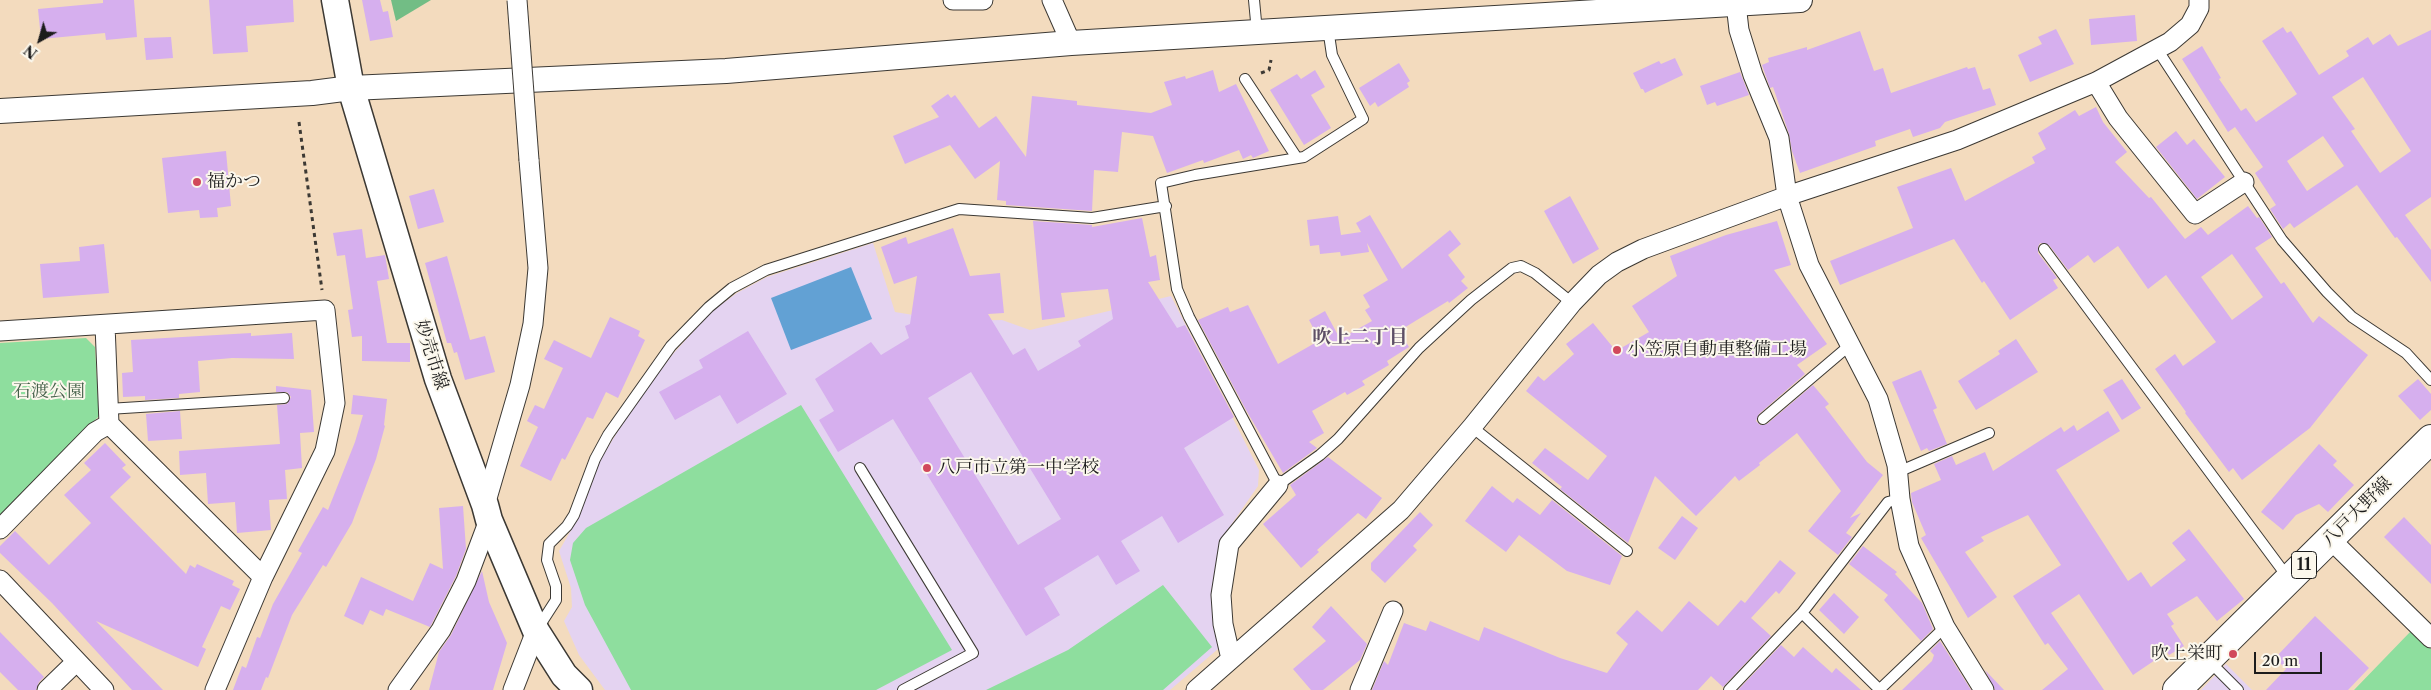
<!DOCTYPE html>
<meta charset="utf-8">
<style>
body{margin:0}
#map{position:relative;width:2431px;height:690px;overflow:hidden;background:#f3dbbe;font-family:"Libre Caslon Text",serif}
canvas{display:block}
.north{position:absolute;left:15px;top:15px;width:50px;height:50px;-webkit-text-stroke:4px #fbf7ec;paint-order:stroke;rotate:218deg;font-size:14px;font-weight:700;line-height:20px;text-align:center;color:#1c1c1c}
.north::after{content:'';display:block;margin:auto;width:18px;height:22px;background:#1c1c1c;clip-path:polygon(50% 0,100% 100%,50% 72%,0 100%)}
.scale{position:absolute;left:2254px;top:652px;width:68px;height:22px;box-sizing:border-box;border:2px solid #1c1c1c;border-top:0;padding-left:6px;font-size:15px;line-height:18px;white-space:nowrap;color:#1c1c1c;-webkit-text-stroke:4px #fbf7ec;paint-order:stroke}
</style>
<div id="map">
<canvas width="2431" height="690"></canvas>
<div class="north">N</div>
<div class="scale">20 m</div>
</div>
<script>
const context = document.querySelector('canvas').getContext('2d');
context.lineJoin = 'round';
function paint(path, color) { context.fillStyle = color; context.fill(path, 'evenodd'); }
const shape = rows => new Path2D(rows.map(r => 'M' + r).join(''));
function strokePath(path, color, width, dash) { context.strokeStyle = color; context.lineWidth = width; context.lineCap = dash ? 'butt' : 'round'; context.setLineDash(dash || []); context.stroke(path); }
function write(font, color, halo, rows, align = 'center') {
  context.font = font + ' "Libre Caslon Text","Noto Serif JP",serif'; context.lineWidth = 4; context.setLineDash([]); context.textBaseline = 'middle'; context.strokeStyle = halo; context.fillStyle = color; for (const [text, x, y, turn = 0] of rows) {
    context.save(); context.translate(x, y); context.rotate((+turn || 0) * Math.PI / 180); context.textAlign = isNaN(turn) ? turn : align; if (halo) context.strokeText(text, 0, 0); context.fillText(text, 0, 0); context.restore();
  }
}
paint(shape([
 [873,243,895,312,950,321,1002,320,1030,330,1171,296,1259,470,1258,486,1222,538,1215,604,1218,649,1170,690,605,690,579,655,564,621,572,607,571,588,559,551,577,520,597,465,634,405,672,355,711,312,737,293,767,277],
 [2226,664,2252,690,2201,690]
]), '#e4d3f1');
paint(shape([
 [86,338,95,347,99,416,0,517,0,343],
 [801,405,952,650,876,690,631,690,585,605,570,560,573,543,586,528],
 [1163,585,1212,647,1163,690,986,690,1068,650],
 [2411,631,2431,649,2431,690,2354,690]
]), '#8ede9e');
paint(shape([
 [391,0,431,0,396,21]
]), '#72bd85');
paint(shape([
 [851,267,872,319,791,350,771,298]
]), '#62a1d4');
paint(shape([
 [103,0,134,0,137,37,106,40,105,33,41,39,38,9,103,3],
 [209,0,293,0,294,22,246,26,248,52,213,54],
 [362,0,380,0,383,12,388,11,393,37,370,41],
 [2135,15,2137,41,2091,45,2089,19],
 [2283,27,2287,33,2291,31,2319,75,2349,56,2346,51,2368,37,2373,45,2390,34,2398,46,2431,30,2431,197,2405,215,2431,250,2431,282,2397,237,2395,238,2357,185,2294,228,2290,223,2283,229,2270,209,2276,205,2255,173,2263,167,2235,127,2228,132,2182,59,2202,46,2221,78,2219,79,2241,111,2246,108,2256,122,2297,94,2262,41],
 [2363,77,2411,151,2380,173,2351,131,2355,129,2332,97],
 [2323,136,2344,166,2307,191,2287,161],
 [2056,29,2074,64,2030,82,2018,55,2042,44,2038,37],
 [1860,31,1874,71,1883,68,1891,93,1967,67,1968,69,1975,67,1983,90,1990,88,1996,105,1945,122,1940,128,1913,137,1910,129,1875,141,1876,146,1800,173,1792,151,1789,134,1773,87,1770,88,1762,65,1769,62,1768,58,1807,47,1807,50],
 [171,37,173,58,146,60,144,38],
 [1675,58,1683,75,1645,93,1643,89,1641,89,1633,73,1659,61,1661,64],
 [1399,63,1410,81,1407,83,1409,87,1378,107,1375,102,1370,106,1359,88],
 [1213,70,1219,92,1236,84,1269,151,1253,158,1251,155,1243,159,1239,150,1204,163,1203,160,1167,173,1153,136,1122,132,1118,172,1094,170,1092,211,1006,205,1006,201,997,200,1000,161,975,179,950,145,905,164,893,136,939,117,931,106,948,94,951,98,955,95,979,128,996,116,1026,157,1032,96,1077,101,1077,105,1151,113,1172,105,1164,82,1185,76,1186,79],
 [1315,70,1325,87,1311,95,1331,128,1304,145,1270,90,1297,74,1301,79],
 [1740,72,1749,95,1717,106,1715,102,1707,105,1700,86],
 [2096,107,2103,122,2127,152,2115,162,2149,198,2151,197,2185,239,2201,227,2208,235,2248,206,2257,218,2259,217,2272,237,2255,248,2281,284,2284,282,2313,323,2319,316,2368,355,2310,428,2242,480,2233,468,2229,472,2185,413,2186,412,2155,369,2175,354,2183,366,2216,342,2166,275,2148,289,2118,246,2094,263,2088,255,2068,270,2049,245,2040,243,2038,247,2038,253,2057,278,2053,280,2058,288,2010,320,1984,281,1982,283,1954,239,1840,285,1830,261,1913,228,1897,187,1951,168,1965,201,2035,163,2032,157,2046,149,2038,133,2075,110,2079,116],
 [2232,254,2263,297,2232,320,2201,277],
 [2176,131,2187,145,2194,139,2225,177,2197,199,2156,147],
 [226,151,231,206,217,208,218,217,200,218,199,210,168,213,162,158],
 [434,189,444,222,418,229,409,196],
 [1570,196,1599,249,1573,264,1544,211],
 [1370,215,1402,269,1450,230,1461,244,1448,255,1465,277,1461,281,1468,288,1449,303,1448,301,1399,331,1409,347,1387,361,1389,365,1362,381,1365,385,1347,395,1345,392,1312,411,1324,433,1309,442,1317,448,1283,473,1246,410,1198,320,1228,307,1230,312,1248,305,1278,364,1315,343,1313,340,1318,337,1309,320,1325,311,1340,339,1372,321,1365,310,1370,307,1363,295,1388,280,1367,243,1369,252,1341,256,1340,252,1320,254,1319,245,1310,246,1307,220,1338,216,1341,235,1361,232,1356,223],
 [1142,218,1150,257,1156,255,1160,280,1148,282,1177,328,1185,325,1234,417,1184,448,1224,515,1178,543,1162,516,1121,541,1140,571,1116,585,1098,555,1044,588,1060,615,1026,636,893,419,838,452,819,420,834,411,815,379,871,342,881,355,909,338,905,326,910,324,917,276,894,284,881,247,906,237,908,244,953,228,970,276,1000,273,1004,313,988,314,1013,355,1025,348,1038,371,1081,346,1078,341,1113,319,1108,289,1061,293,1065,317,1042,320,1033,221,1092,225,1092,227],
 [971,372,1061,519,1018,545,928,398],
 [1777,221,1791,265,1774,270,1827,344,1797,365,1805,374,1759,414,1756,421,1760,425,1767,424,1813,385,1829,404,1825,407,1867,462,1883,475,1850,518,1861,513,1846,533,1852,537,1838,555,1808,531,1841,491,1797,433,1759,463,1760,465,1739,481,1735,476,1696,516,1655,476,1628,543,1560,489,1562,487,1532,463,1545,448,1588,480,1607,456,1526,391,1538,376,1544,381,1574,354,1566,344,1593,323,1616,351,1649,332,1632,306,1677,276,1670,256,1726,235],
 [362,229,366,258,385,255,389,279,377,281,387,343,410,343,410,362,362,361,362,336,352,337,348,310,353,309,345,255,337,256,333,233],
 [104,244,109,293,43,298,40,264,80,261,79,247],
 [447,256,470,340,485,336,495,372,465,380,457,352,454,353,451,343,447,343,425,263],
 [610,317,640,331,638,336,645,340,618,398,606,392,593,419,587,417,565,460,562,458,551,481,520,466,538,427,527,421,535,405,544,409,563,368,544,359,554,340,591,358],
 [748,331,787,394,737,424,720,395,675,420,659,392,703,368,699,360],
 [251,333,251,336,292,333,294,359,232,358,198,361,200,392,179,394,179,398,145,400,145,396,123,397,122,373,133,372,131,340],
 [2016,339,2038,372,1976,410,1958,381,2000,354,1998,351],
 [1921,370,1937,408,1933,410,1947,444,1929,451,1927,448,1921,451,1892,382],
 [2122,379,2141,408,2122,420,2103,390],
 [2418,379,2431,394,2431,410,2420,420,2398,396],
 [276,386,311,390,314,432,300,433,302,468,285,470,287,499,269,500,271,530,237,533,235,502,208,504,206,473,180,475,179,451,280,444,277,405,287,404,291,397,287,392,276,392],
 [353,395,387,399,384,425,385,426,376,459,352,523,326,567,323,565,292,615,268,678,266,677,261,690,233,690,242,666,246,668,257,637,260,638,273,604,302,553,298,551,323,507,328,510,355,442,363,415,351,414],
 [180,411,182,439,148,441,146,414],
 [2108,411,2120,431,2056,470,2128,581,2141,572,2151,587,2186,560,2172,543,2189,529,2244,599,2217,621,2197,596,2167,614,2174,624,2171,626,2184,646,2169,655,2167,652,2133,675,2079,594,2051,613,2104,690,2042,690,2068,669,2048,643,2045,645,2013,596,2061,565,2028,515,1981,537,1984,541,1965,552,1997,597,1968,618,1921,538,1926,535,1912,502,1911,493,1941,480,1934,464,1952,456,1956,465,1985,452,1993,471,2061,427,2064,432,2074,425,2077,431],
 [105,443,126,465,122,468,131,477,110,497,186,574,190,565,195,568,197,564,234,581,232,585,240,589,230,610,221,606,202,647,206,649,198,667,96,621,163,690,132,690,52,603,0,553,0,546,15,531,49,565,91,523,64,495,91,470,84,463],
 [2319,444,2337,461,2333,465,2354,485,2328,512,2319,504,2296,515,2283,530,2261,512],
 [1328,457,1382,498,1366,519,1358,513,1317,550,1319,552,1301,568,1263,524,1296,495,1290,485],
 [1492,486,1513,503,1517,498,1540,515,1552,500,1622,556,1610,585,1567,571,1519,535,1506,552,1465,521],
 [463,506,466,549,456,576,430,627,386,609,383,616,370,610,363,625,344,616,361,577,413,601,430,563,443,569,439,508],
 [1420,512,1433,525,1413,546,1417,550,1385,583,1371,570,1371,563],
 [1682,516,1698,528,1675,560,1658,548],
 [2404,517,2431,545,2431,584,2384,537],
 [1863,546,1897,572,1895,574,1922,603,1933,629,1921,641,1884,600,1888,595,1849,564],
 [1780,560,1796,573,1779,594,1776,591,1751,618,1771,636,1723,687,1711,676,1698,690,1372,690,1384,661,1388,665,1404,623,1426,631,1430,621,1479,641,1484,627,1560,658,1607,673,1628,644,1616,633,1637,610,1662,632,1689,601,1718,626,1741,600,1745,603],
 [482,571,489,602,507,643,493,690,429,690,439,652,451,635],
 [1834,593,1859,617,1844,634,1819,610],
 [1331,606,1367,644,1360,660,1323,690,1311,690,1293,669,1326,641,1312,627],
 [2315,616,2369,668,2348,690,2266,690,2286,669,2275,658],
 [0,632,44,677,39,682,36,690,18,690,0,672],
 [1940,641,1971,690,1902,690,1932,661,1934,655,1930,651],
 [1781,645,1794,657,1803,647,1832,673,1836,668,1861,690,1738,690],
 [1985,670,2004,690,1995,690]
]), '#d6afee');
const service = shape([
 [1254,0,1257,32],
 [1328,28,1332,55,1363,119,1304,157,1195,175,1161,183,1177,289,1189,317,1278,485,1320,455,1338,439,1419,348,1471,300,1512,268,1521,266,1535,273,1572,303],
 [2157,49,2282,240,2327,292,2352,317,2406,353,2431,380],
 [1245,79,1297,158],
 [2044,249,2289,579],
 [108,409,284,398],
 [1763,419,1850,345],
 [1472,427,1627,551],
 [860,468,973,653,903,690],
 [1898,472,1989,433],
 [538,628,556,600,556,586,547,560,549,544,567,526,574,515,595,459,608,435,671,346,709,307,732,288,766,270,959,209,1092,218,1166,206],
 [2208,660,2238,690],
 [1729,690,1802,613],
 [1879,690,1945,627],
 [1880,690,1802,613,1888,502,1900,499]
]);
const minor = shape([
 [953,0,983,0],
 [1052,0,1071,43],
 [1736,4,1739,30,1753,75,1779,138,1787,196,1809,265,1878,399,1897,465,1900,499,1909,546,1945,627,1984,690],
 [2096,82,2118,118,2195,214,2244,182],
 [105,325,109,424,263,577],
 [0,331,325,310,335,403,325,451,263,577,215,690],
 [485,505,520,385,533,324,538,268,529,160],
 [0,529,95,432,109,424],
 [2330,539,2431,638],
 [0,580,104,690],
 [1231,659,1223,624,1221,595,1229,544,1278,485],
 [47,690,76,662],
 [398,690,441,630,466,581,489,520],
 [513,690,536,631],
 [1196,690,1401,510,1472,427,1572,303,1599,275,1617,262,1643,249,1787,196,1957,140,2096,82,2170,42,2190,25,2199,8,2199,0],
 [1360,690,1393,611]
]);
const tertiary = shape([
 [0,111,312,93,351,88,726,71,1071,43,1800,0]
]);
const secondary = shape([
 [335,0,351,88,438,379,485,505,489,520,536,631,564,675,579,690]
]);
const primary = shape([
 [2177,690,2431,439]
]);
strokePath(service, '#3c3934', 12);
strokePath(minor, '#3c3934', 21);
strokePath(tertiary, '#3c3934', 26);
strokePath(secondary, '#3c3934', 29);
strokePath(primary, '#3c3934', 30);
strokePath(shape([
 [1261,73,1269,70,1271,60],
 [299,122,322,290]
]), '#3c3934', 3, [4, 4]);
strokePath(service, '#fff', 10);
strokePath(minor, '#fff', 19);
strokePath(tertiary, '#fff', 24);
strokePath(secondary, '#fff', 26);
strokePath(primary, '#fff', 28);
const minorBridge = shape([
 [517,0,529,160]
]);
strokePath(minorBridge, '#3c3934', 21, []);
strokePath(minorBridge, '#fff', 19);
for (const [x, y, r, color] of [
 [197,182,5,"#d1495b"],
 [1617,350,5,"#d1495b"],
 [927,468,5,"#d1495b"],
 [2233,654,5,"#d1495b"]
]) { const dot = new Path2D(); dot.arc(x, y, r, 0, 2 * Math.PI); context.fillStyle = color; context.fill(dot); strokePath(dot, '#fbf7ec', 2); }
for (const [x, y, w] of [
 [2304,565,25]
]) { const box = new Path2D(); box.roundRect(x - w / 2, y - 13.5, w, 27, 4); context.fillStyle = '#fbf7ec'; context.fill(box); strokePath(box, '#1c1c1c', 1); }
write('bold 16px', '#1c1c1c', null, [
 ["11",2304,565]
]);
write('18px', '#1c1c1c', '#fbf7ec', [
 ["福かつ",207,182],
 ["小笠原自動車整備工場",1627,350],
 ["八戸市立第一中学校",937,468],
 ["吹上栄町",2223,654,"right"]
], 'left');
write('18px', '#1c1c1c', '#fbf7ec', [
 ["妙売市線",431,355,72],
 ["八戸大野線",2357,512,-45]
]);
write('18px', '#44604a', '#fbf7ec', [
 ["石渡公園",49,392]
]);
write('bold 19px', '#5d4f66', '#fbf7ec', [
 ["吹上二丁目",1360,338]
]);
</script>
